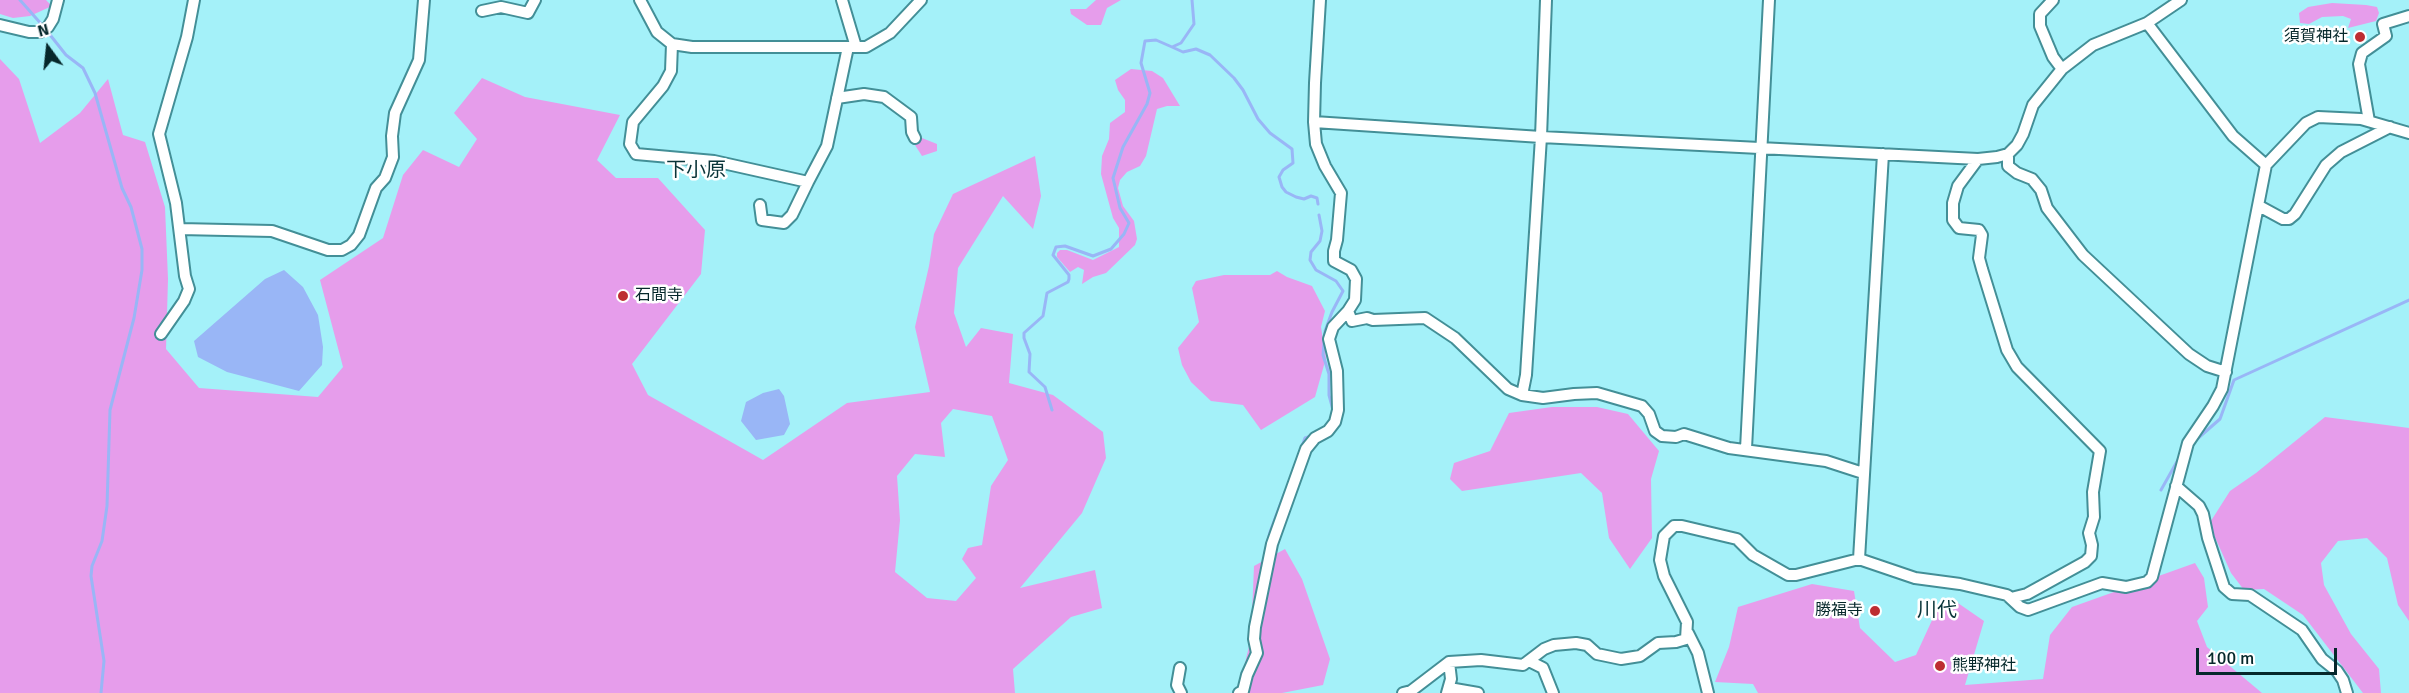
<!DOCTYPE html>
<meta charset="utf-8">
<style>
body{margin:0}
#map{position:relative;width:2409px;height:693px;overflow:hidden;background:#a4f1f9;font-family:Signika,sans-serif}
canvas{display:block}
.north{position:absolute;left:18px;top:18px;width:60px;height:60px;-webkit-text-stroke:4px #fff;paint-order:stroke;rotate:345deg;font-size:16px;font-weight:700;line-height:24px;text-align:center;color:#06282b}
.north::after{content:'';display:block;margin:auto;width:21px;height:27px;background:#06282b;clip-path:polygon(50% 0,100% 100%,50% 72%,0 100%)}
.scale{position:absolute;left:2196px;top:648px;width:141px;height:27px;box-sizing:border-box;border:3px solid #06282b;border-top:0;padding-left:8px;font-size:18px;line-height:21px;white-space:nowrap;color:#06282b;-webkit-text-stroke:4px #fff;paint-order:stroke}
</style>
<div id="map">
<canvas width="2409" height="693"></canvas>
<div class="north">N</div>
<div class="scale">100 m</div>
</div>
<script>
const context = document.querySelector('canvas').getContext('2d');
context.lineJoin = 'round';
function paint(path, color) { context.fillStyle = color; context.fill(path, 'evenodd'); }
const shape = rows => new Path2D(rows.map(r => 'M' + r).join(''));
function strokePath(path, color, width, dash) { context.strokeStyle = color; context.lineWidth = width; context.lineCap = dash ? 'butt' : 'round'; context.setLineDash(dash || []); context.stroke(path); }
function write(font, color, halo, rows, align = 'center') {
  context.font = font + ' Signika,"Noto Sans JP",sans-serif'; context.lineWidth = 5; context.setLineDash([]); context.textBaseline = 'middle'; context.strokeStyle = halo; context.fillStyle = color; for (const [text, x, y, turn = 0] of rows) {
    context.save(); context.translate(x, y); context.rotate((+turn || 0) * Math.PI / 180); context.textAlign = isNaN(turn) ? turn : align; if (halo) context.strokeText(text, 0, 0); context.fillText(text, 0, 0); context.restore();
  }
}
paint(shape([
 [0,0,46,0,52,6,30,16,13,18,0,14],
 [1096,0,1121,0,1107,8,1101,25,1087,25,1071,14,1070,9,1086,9],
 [2332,3,2366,5,2377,7,2379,13,2376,21,2348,28,2351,19,2343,16,2322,17,2309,24,2300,23,2299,13,2308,7],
 [0,59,19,79,40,143,80,113,108,79,123,135,145,142,165,207,168,279,166,349,199,388,318,397,343,367,320,280,383,238,403,175,423,150,459,167,477,139,454,113,482,78,525,97,620,115,597,160,616,178,658,178,705,230,701,274,632,364,648,395,763,460,847,403,930,392,915,327,929,266,934,234,953,194,1035,156,1041,196,1033,229,1003,196,958,268,954,313,966,347,981,328,1013,334,1009,383,1053,395,1103,432,1106,458,1082,513,1020,588,1095,570,1102,608,1071,617,1013,669,1015,693,0,693],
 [953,409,992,416,1008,460,991,486,982,545,968,548,962,559,976,578,956,601,927,598,895,572,900,520,897,476,915,454,945,457,941,423],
 [1131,69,1152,71,1163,78,1180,106,1167,106,1157,109,1146,156,1140,166,1127,172,1120,180,1118,188,1123,206,1134,221,1137,239,1135,245,1106,273,1093,277,1082,284,1084,270,1078,267,1070,272,1057,257,1057,253,1060,250,1067,250,1093,260,1119,247,1119,228,1113,218,1101,174,1102,156,1109,139,1110,123,1125,112,1125,100,1118,90,1115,80],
 [922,138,937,144,937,151,922,156,913,142],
 [1277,271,1287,277,1312,286,1325,311,1321,327,1326,358,1315,397,1261,430,1243,405,1211,401,1191,382,1182,365,1178,348,1199,322,1192,288,1196,281,1224,275,1270,275],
 [1552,407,1597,407,1628,414,1659,451,1651,479,1652,538,1630,569,1609,538,1602,493,1581,473,1462,491,1450,479,1454,463,1490,451,1509,413],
 [2325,417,2409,428,2409,621,2398,605,2387,558,2367,538,2338,541,2321,563,2324,585,2351,634,2379,669,2381,693,2363,693,2303,615,2264,589,2244,590,2231,573,2209,524,2230,491,2256,473],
 [1285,549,1302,579,1330,659,1323,685,1282,693,1238,693,1251,638,1254,566],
 [2195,563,2204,578,2208,607,2197,621,2207,647,2262,693,1758,693,1753,684,1715,682,1729,647,1738,607,1812,584,1854,591,1860,628,1895,662,1916,655,1939,605,1955,601,1984,621,1965,685,2043,679,2050,635,2072,607]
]), '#e69deb');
paint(shape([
 [284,270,303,287,318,315,323,347,322,365,299,391,227,372,198,357,194,341,265,279],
 [779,389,784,396,790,424,784,435,756,440,741,421,746,402,763,393]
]), '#99b6f6');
strokePath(shape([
 [20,0,43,26],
 [47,31,66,55,83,68,95,93,122,188,131,207,142,249,142,270,134,318,110,410,107,506,102,541,92,566,91,576,104,661,101,693],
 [1172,47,1183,52,1196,49,1210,55,1234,78,1243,90,1258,119,1270,133,1292,149,1293,163,1283,170,1279,177,1282,187,1286,192,1296,197,1304,199,1311,196,1317,198,1318,204],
 [1319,215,1322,231,1320,241,1311,252,1310,260,1316,270,1336,281,1343,291,1332,312,1325,331,1323,355,1329,374,1329,395,1333,410],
 [1052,410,1045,387,1029,372,1030,354,1024,338,1024,333,1043,316,1047,293,1068,282,1069,279,1069,275,1053,255,1056,247,1065,246,1093,256,1111,249,1124,234,1129,223,1120,208,1113,178,1123,147,1147,104,1150,93,1141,63,1145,41,1156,40,1172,47,1181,43,1194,24,1192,0],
 [2196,440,2220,419,2234,380,2409,300],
 [1302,446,1305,438,1311,436],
 [2161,490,2179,458],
 [1265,552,1270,532,1285,492]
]), '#99b6f6', 3);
const minor = shape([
 [640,0,657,32,672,44,692,47,866,47,890,33,921,0],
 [842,0,856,47],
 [1320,0,1315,83,1314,122,1316,144,1325,166,1341,193,1337,240,1334,251,1334,261,1351,270,1356,279,1355,300,1348,311,1352,321,1367,318,1373,320,1425,318,1455,338,1508,389,1522,395,1543,398,1574,394,1597,393,1642,406,1649,414,1655,431,1662,436,1676,437,1684,434,1729,448,1826,461,1863,473],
 [2053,0,2040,14,2040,26,2053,57,2062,69],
 [482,11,501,7,528,13,535,0],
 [2147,23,2233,136,2266,165],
 [0,25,29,32,40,32,48,27,53,19,58,0],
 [672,44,671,71,663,86,633,122,630,144,636,154,714,161,808,182,827,146,848,47],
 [837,98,864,94,884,97,911,117,912,132,915,138],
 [2369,121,2359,64,2362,53,2386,36,2383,24,2409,16],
 [1314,122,1541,137,1978,159,1997,157,2008,154,2017,145,2023,134,2033,105,2062,69,2093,45,2147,23,2181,0],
 [2008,154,2008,166,2017,173,2032,179,2041,190,2047,208,2083,255,2189,354,2207,366,2226,372],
 [1978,159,1958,186,1953,203,1953,220,1959,228,1979,230,1982,235,1979,258,1982,269,2007,350,2017,367,2100,451,2093,492,2094,517,2089,533,2092,545,2091,556,2085,562,2027,594,2011,598],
 [760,205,762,220,784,223,792,215,808,182],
 [2259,206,2283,219,2289,219,2295,214,2326,165,2341,152,2390,127],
 [180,229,272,231,328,250,342,250,351,245,359,235,376,188,385,178,393,157,392,136,395,113,419,60,424,0],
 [161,334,184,301,189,289,185,276,176,203,159,134,187,37,194,0],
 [1522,395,1526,375,1541,137,1546,0],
 [1746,449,1769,0],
 [2176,486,2199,506,2203,514,2208,538,2224,587,2232,594,2250,595,2302,630,2322,659,2337,671,2343,680,2347,693],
 [1859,559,1883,154],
 [1688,633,1698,653,1708,693],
 [1529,661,1543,668,1553,693],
 [1180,668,1177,685,1181,693],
 [1449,688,1478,693],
 [1239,693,1243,691,1247,675,1257,653,1254,639,1255,627,1272,544,1306,449,1315,438,1328,431,1335,422,1338,410,1337,371,1329,339,1333,327,1348,311],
 [1403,693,1411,691,1449,662],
 [1447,693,1451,679,1449,662,1481,660,1523,665,1544,649,1554,645,1576,643,1587,645,1597,654,1621,659,1640,656,1658,643,1676,642,1686,639,1687,622,1664,576,1660,560,1664,536,1674,526,1682,526,1737,539,1753,555,1788,575,1796,575,1859,559,1915,578,1960,584,2007,595,2020,607,2028,610,2102,583,2126,587,2147,582,2152,577,2188,443,2213,406,2222,389,2266,165,2306,123,2318,117,2361,119,2409,133]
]);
strokePath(minor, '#438f97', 14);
strokePath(minor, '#fff', 10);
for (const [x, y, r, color] of [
 [2360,37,6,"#bd2d31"],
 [623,296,6,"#bd2d31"],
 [1875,611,6,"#bd2d31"],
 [1940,666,6,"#bd2d31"]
]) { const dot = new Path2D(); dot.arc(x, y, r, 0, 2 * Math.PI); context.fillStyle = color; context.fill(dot); strokePath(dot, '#fff', 2); }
write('16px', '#06282b', '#fff', [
 ["須賀神社",2348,37],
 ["石間寺",635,296,"left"],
 ["勝福寺",1863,611],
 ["熊野神社",1952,666,"left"]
], 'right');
write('20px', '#093439', '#fff', [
 ["下小原",696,171],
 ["川代",1937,611]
]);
</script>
